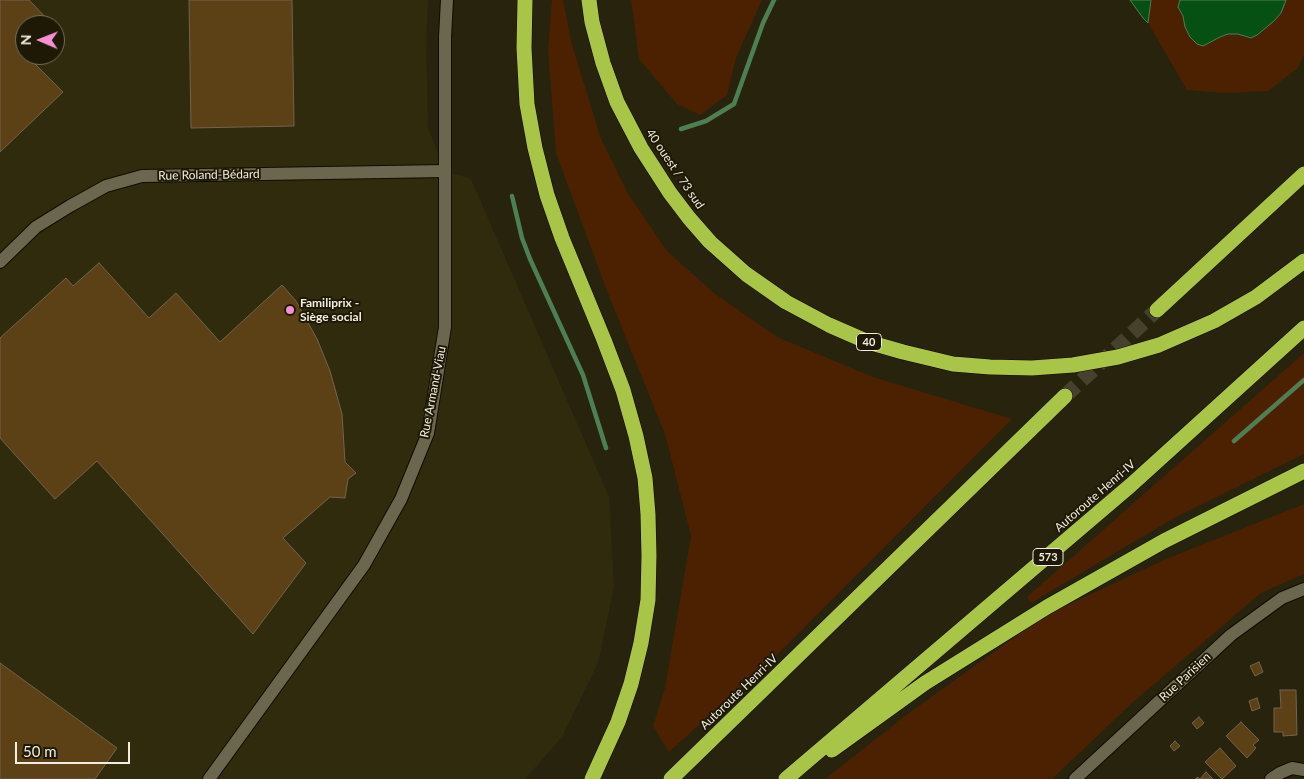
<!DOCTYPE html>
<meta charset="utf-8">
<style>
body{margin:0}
#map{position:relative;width:1304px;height:779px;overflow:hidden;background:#27230d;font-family:Lato,sans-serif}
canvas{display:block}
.north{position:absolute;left:15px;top:15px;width:50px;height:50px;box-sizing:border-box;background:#1e1904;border:1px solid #726e5c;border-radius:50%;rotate:271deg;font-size:14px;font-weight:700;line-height:20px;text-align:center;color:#f1eee1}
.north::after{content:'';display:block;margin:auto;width:18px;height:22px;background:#f591d2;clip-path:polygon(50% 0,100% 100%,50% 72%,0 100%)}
.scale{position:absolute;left:15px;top:742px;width:115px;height:22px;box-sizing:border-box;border:2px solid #f1eee1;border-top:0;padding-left:6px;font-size:15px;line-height:18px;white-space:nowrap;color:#f1eee1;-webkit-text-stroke:4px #1e1904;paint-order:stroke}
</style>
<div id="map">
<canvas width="1304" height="779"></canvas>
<div class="north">N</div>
<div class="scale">50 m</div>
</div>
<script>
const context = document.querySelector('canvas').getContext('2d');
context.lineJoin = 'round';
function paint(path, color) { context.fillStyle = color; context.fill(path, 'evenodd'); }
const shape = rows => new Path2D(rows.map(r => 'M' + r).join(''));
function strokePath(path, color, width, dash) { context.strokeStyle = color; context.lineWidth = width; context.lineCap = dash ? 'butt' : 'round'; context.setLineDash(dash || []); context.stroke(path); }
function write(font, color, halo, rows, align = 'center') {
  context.font = font + ' Lato,sans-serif'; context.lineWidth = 4; context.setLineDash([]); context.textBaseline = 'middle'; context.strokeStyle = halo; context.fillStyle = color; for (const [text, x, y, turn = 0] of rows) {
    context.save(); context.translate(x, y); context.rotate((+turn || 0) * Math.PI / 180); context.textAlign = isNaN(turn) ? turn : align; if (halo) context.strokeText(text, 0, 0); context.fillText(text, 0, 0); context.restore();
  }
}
paint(shape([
 [0,0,428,0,426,39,428,128,445,171,471,179,609,497,614,587,598,663,562,737,525,779,0,779],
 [25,25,55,25,55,55,25,55]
]), '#312b0e');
paint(shape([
 [552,0,563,0,571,41,600,136,627,192,667,251,714,293,777,337,873,377,1012,419,781,651,669,752,653,726,665,688,691,536,665,434,607,291,556,153,548,50],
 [631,0,762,0,736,58,727,95,700,115,677,104,639,59],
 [1151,0,1304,0,1304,54,1298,68,1268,91,1227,93,1187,90,1148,23],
 [1304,353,1304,454,1174,518,1031,603,1027,597],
 [1304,504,1304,574,1261,593,1132,703,1052,779,825,779,905,716,1044,616,1166,559]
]), '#4b2102');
const water = shape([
 [1130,0,1151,0,1148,23,1143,18,1130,0],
 [1180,0,1286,0,1281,13,1274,21,1257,35,1251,38,1238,34,1228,34,1220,37,1203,46,1197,44,1190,37,1185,27,1183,16,1178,7,1180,0]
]);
paint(water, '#075014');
strokePath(water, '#4d7f52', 1);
strokePath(shape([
 [681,129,706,121,734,104,763,23,774,0],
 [512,196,522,238,530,259,583,375,606,448],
 [1234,441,1304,380]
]), '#4d7f52', 4.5);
const building = shape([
 [0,0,29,0,49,21,45,25,25,25,25,44,20,49,63,92,0,152,0,0],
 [189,0,292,0,294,126,191,128,189,0],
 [99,263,149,318,176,293,220,342,282,285,296,301,317,339,330,371,342,414,345,462,356,473,348,479,345,498,330,497,283,538,306,563,253,634,97,461,55,499,0,438,0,338,66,278,73,286,99,263],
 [1259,662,1263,672,1255,676,1250,666,1259,662],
 [0,663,117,748,95,779,0,779,0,663],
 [1280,690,1296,690,1297,735,1283,736,1283,732,1274,732,1274,708,1281,708,1280,690],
 [1257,698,1260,708,1252,711,1249,701,1257,698],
 [1199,717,1204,723,1197,729,1192,723,1199,717],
 [1241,722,1259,740,1253,745,1256,748,1247,758,1226,736,1241,722],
 [1175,741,1180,746,1174,751,1170,746,1175,741],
 [1220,748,1236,766,1222,779,1205,762,1220,748],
 [1206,772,1213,779,1195,779,1198,777,1200,779,1206,772]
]);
paint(building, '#5c4117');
strokePath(building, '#72634f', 1);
strokePath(shape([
 [1065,396,1157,310]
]), '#45412d', 15, [15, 8]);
const minor = shape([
 [0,262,36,227,70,206,106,186,142,176,445,171],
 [1271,779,1280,773,1292,768,1304,770]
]);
const tertiary = shape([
 [209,779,364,565,401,499,428,433,445,327,445,37,447,0],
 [1075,779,1231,635,1282,598,1304,589]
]);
const motorway = shape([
 [525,0,524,48,527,104,535,148,547,195,562,238,604,340,623,390,636,436,645,478,648,514,649,556,648,600,641,643,631,684,618,722,592,779],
 [589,0,592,22,603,63,617,102,641,148,670,193,689,218,710,242,746,274,786,302,829,325,868,342,903,352,953,364,990,367,1032,368,1073,365,1118,357,1159,345,1214,321,1256,297,1304,261],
 [1157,310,1304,174],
 [832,750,925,683,1047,607,1164,541,1304,471],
 [671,779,1065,396],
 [786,779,1131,485,1304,328]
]);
strokePath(minor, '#100c00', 14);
strokePath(tertiary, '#100c00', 14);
strokePath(motorway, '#100c00', 16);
strokePath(minor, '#6b674f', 12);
strokePath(tertiary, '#6b674f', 12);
strokePath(motorway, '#a8c547', 15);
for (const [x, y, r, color] of [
 [290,310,5,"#f591d2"]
]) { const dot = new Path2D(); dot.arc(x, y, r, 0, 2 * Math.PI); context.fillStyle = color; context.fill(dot); strokePath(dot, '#1e1904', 2); }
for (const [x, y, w] of [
 [869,342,25],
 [1048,557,30]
]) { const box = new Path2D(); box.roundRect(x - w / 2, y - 8.5, w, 17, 4); context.fillStyle = '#1e1904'; context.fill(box); strokePath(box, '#f1eee1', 1); }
write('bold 11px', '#f1eee1', null, [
 ["40",869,342],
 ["573",1048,557]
]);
write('12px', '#f1eee1', '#1e1904', [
 ["40 ouest / 73 sud",675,169,56],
 ["Rue Roland-Bédard",209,175,-1],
 ["Rue Armand-Viau",433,392,-79],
 ["Autoroute Henri-IV",1095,496,-41],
 ["Rue Parisien",1185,677,-43],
 ["Autoroute Henri-IV",739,692,-44]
]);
write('bold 12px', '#f1eee1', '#1e1904', [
 ["Familiprix -",300,303],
 ["Siège social",300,317]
], 'left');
</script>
